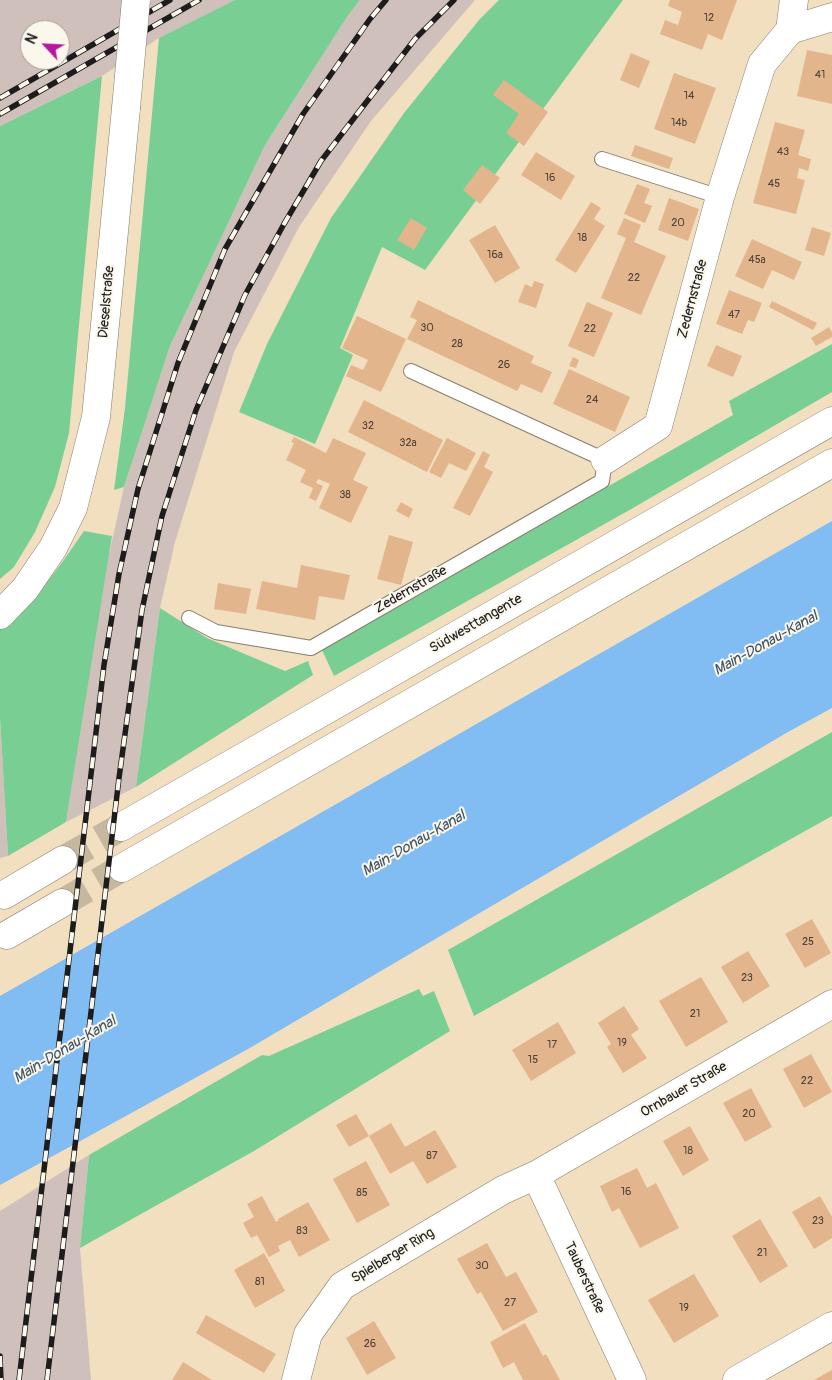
<!DOCTYPE html>
<meta charset="utf-8">
<style>
body{margin:0}
#map{position:relative;width:832px;height:1380px;overflow:hidden;background:#f1dfc0;font-family:Pangolin,sans-serif}
canvas{display:block}
.north{position:absolute;left:20px;top:20px;width:50px;height:50px;box-sizing:border-box;background:#fbf7ec;border:1px solid #a29f99;border-radius:50%;rotate:295deg;font-size:14px;font-weight:700;line-height:20px;text-align:center;color:#1c1c1c}
.north::after{content:'';display:block;margin:auto;width:18px;height:22px;background:#b5179e;clip-path:polygon(50% 0,100% 100%,50% 72%,0 100%)}
</style>
<div id="map">
<canvas width="832" height="1380"></canvas>
<div class="north">N</div>
</div>
<script>
const context = document.querySelector('canvas').getContext('2d');
context.lineJoin = 'round';
function paint(path, color) { context.fillStyle = color; context.fill(path, 'evenodd'); }
const shape = rows => new Path2D(rows.map(r => 'M' + r).join(''));
function strokePath(path, color, width, dash) { context.strokeStyle = color; context.lineWidth = width; context.lineCap = dash ? 'butt' : 'round'; context.setLineDash(dash || []); context.stroke(path); }
function write(font, color, halo, rows, align = 'center') {
  context.font = font + ' Pangolin,sans-serif'; context.lineWidth = 4; context.setLineDash([]); context.textBaseline = 'middle'; context.strokeStyle = halo; context.fillStyle = color; for (const [text, x, y, turn = 0] of rows) {
    context.save(); context.translate(x, y); context.rotate((+turn || 0) * Math.PI / 180); context.textAlign = isNaN(turn) ? turn : align; if (halo) context.strokeText(text, 0, 0); context.fillText(text, 0, 0); context.restore();
  }
}
paint(shape([
 [0,0,235,0,159,38,102,76,0,126],
 [30,30,60,30,60,60,30,60],
 [360,0,475,0,371,121,299,227,234,352,175,542,160,608,136,787,66,822,108,559,124,487,170,346,265,145,347,17],
 [0,717,8,856,0,858],
 [89,1155,80,1248,91,1380,0,1380,0,1211]
]), '#d0c0bc');
paint(shape([
 [235,0,360,0,347,17,265,145,170,346,124,487,114,490,125,408,159,38],
 [499,0,623,0,425,270,382,247,340,348,353,355,315,444,239,412,267,344,331,218,404,113,479,20],
 [102,76,69,433,55,487,35,532,14,567,0,579,0,126],
 [832,344,832,392,633,508,334,676,322,650,733,415,729,401],
 [84,531,112,536,66,822,8,856,0,717,0,625,39,592,61,564],
 [160,608,207,638,285,671,308,661,313,675,136,787],
 [832,732,832,816,474,1016,448,950],
 [419,989,423,996,434,991,450,1031,254,1151,80,1248,89,1155,262,1055,269,1056]
]), '#79cf93');
paint(shape([
 [832,521,832,708,788,732,248,1049,0,1185,0,996]
]), '#81bdf3');
paint(shape([
 [670,0,737,0,722,40,708,34,702,50,660,34,665,20,678,25,682,12,668,6],
 [807,50,832,55,832,104,797,96],
 [631,53,650,61,639,88,620,80],
 [674,73,716,88,695,144,654,129],
 [504,80,548,112,524,146,506,133,519,114,493,95],
 [775,122,805,130,798,155,811,159,808,171,799,168,797,178,805,180,796,214,753,203],
 [635,145,673,158,669,169,631,156],
 [536,152,575,176,561,200,521,175],
 [482,165,500,178,480,204,463,190],
 [637,184,650,189,644,203,652,206,645,223,624,214],
 [669,198,699,209,688,241,658,230],
 [591,202,601,208,594,219,605,226,576,273,555,260],
 [411,218,427,228,414,250,397,240],
 [624,218,641,225,634,242,666,256,641,315,601,298,626,238,617,234],
 [495,225,520,268,495,283,469,240],
 [812,227,831,233,824,256,805,250],
 [752,239,802,262,794,280,772,270,763,289,735,276],
 [534,281,544,284,536,308,518,302,525,284,532,287],
 [729,290,762,303,754,322,748,320,742,334,716,324],
 [418,300,534,356,531,363,552,372,542,393,521,384,517,391,407,339,417,320,410,317],
 [772,301,817,323,813,330,769,307],
 [587,302,613,313,594,357,568,346],
 [357,316,406,339,381,392,346,376,351,365,363,370,368,360,342,348],
 [829,327,832,332,832,337,816,346,811,338],
 [716,345,742,356,733,377,707,366],
 [573,357,579,360,576,368,569,366],
 [569,369,630,397,615,432,553,404],
 [364,400,443,440,427,472,348,432],
 [294,437,326,453,333,438,366,453,353,480,368,487,351,523,319,508,330,484,318,479,316,483,323,486,316,501,309,498,313,488,300,482,306,470,286,460,294,443,291,442],
 [447,438,476,453,466,471,449,463,441,478,429,472],
 [483,451,490,455,484,467,493,472,470,516,453,508],
 [401,502,413,509,409,518,396,511],
 [389,535,413,542,401,585,377,579],
 [301,565,350,575,344,600,319,596,315,620,256,609,262,581,297,588],
 [218,583,251,589,246,614,214,609],
 [812,919,831,953,805,968,785,934],
 [748,951,770,986,743,1003,721,967],
 [701,977,728,1022,686,1047,659,1001],
 [624,1006,639,1029,631,1035,647,1058,623,1073,607,1047,611,1044,598,1023],
 [558,1022,576,1053,531,1081,512,1050],
 [811,1054,832,1092,804,1108,783,1069],
 [751,1088,772,1127,745,1142,723,1103],
 [356,1114,369,1136,349,1147,336,1125],
 [391,1123,405,1147,435,1130,457,1167,427,1184,413,1161,390,1174,369,1136],
 [690,1126,709,1160,683,1176,663,1141],
 [366,1161,390,1205,357,1223,333,1179],
 [637,1168,647,1188,656,1183,679,1228,640,1248,619,1208,612,1212,600,1186],
 [262,1196,276,1222,279,1220,278,1219,308,1202,330,1240,299,1257,290,1240,278,1246,280,1251,269,1257,257,1235,251,1238,243,1223,254,1217,247,1204],
 [820,1196,832,1217,832,1238,814,1249,792,1212],
 [760,1219,788,1266,760,1283,732,1236],
 [487,1243,506,1277,516,1272,538,1312,503,1331,481,1292,477,1294,457,1259],
 [264,1253,285,1291,255,1308,234,1270],
 [694,1274,719,1316,674,1343,648,1300],
 [206,1315,276,1354,264,1373,196,1333],
 [374,1321,396,1358,367,1375,346,1338],
 [525,1323,543,1356,546,1354,560,1380,523,1380,514,1362,503,1368,490,1342],
 [183,1362,212,1380,172,1380],
 [832,1370,832,1380,814,1380]
]), '#e3b58c');
strokePath(shape([
 [63,860,121,827],
 [62,903,122,868]
]), '#c6b89f', 28, [28, 14]);
const lane = shape([
 [602,159,720,197],
 [189,618,216,632,311,648,602,481,605,460,411,371]
]);
const street = shape([
 [790,30,832,17],
 [605,460,658,426,720,197,762,64,790,30,794,0],
 [0,615,25,589,53,548,73,508,96,417,126,108],
 [536,1175,632,1380],
 [296,1380,308,1334,342,1286,503,1190,536,1175,832,1004],
 [737,1380,832,1326]
]);
const highway = shape([
 [121,827,832,421],
 [122,868,832,463],
 [4,895,63,860],
 [7,935,62,903]
]);
strokePath(lane, '#867e6e', 16);
strokePath(street, '#867e6e', 29);
strokePath(highway, '#867e6e', 29);
strokePath(lane, '#fff', 14);
strokePath(street, '#fff', 28);
strokePath(highway, '#fff', 28);
const rail = shape([
 [0,98,170,0],
 [0,114,199,0],
 [0,1356,1,1380],
 [19,1380,104,665,119,574,138,489,178,363,225,249,303,114,370,19,386,0],
 [47,1380,119,778,142,610,162,516,196,410,245,295,284,224,321,161,415,39,454,0]
]);
strokePath(rail, '#1c1c1c', 5.5);
strokePath(rail, '#fbf7ec', 4, [11]);
const streetBridge = shape([
 [126,108,136,0]
]);
strokePath(streetBridge, '#867e6e', 29, []);
strokePath(streetBridge, '#fff', 28);
write('11px', '#4e4238', null, [
 ["12",709,18],
 ["41",820,75],
 ["14",689,96],
 ["14b",679,123],
 ["43",783,152],
 ["16",550,178],
 ["45",774,184],
 ["20",678,223],
 ["18",582,238],
 ["16a",495,255],
 ["45a",757,260],
 ["22",634,278],
 ["47",734,315],
 ["30",427,328],
 ["22",590,329],
 ["28",457,344],
 ["26",504,365],
 ["24",592,400],
 ["32",368,426],
 ["32a",408,443],
 ["38",345,495],
 ["25",808,942],
 ["23",747,978],
 ["21",695,1014],
 ["19",622,1043],
 ["17",552,1045],
 ["15",533,1060],
 ["22",807,1081],
 ["20",749,1114],
 ["18",688,1151],
 ["87",432,1156],
 ["16",626,1192],
 ["85",362,1193],
 ["23",818,1221],
 ["83",302,1231],
 ["21",762,1253],
 ["30",482,1266],
 ["81",260,1282],
 ["27",510,1303],
 ["19",684,1308],
 ["26",370,1344]
]);
write('14px', '#1c1c1c', '#fbf7ec', [
 ["Zedernstraße",693,299,-75],
 ["Dieselstraße",107,302,-85],
 ["Zedernstraße",411,590,-30],
 ["Südwesttangente",476,624,-30],
 ["Ornbauer Straße",684,1090,-30],
 ["Spielberger Ring",393,1256,-31],
 ["Tauberstraße",584,1278,65]
]);
write('italic 15px', '#3f5467', '#fbf7ec', [
 ["Main-Donau-Kanal",766,644,-29],
 ["Main-Donau-Kanal",414,844,-30],
 ["Main-Donau-Kanal",65,1050,-31]
]);
</script>
